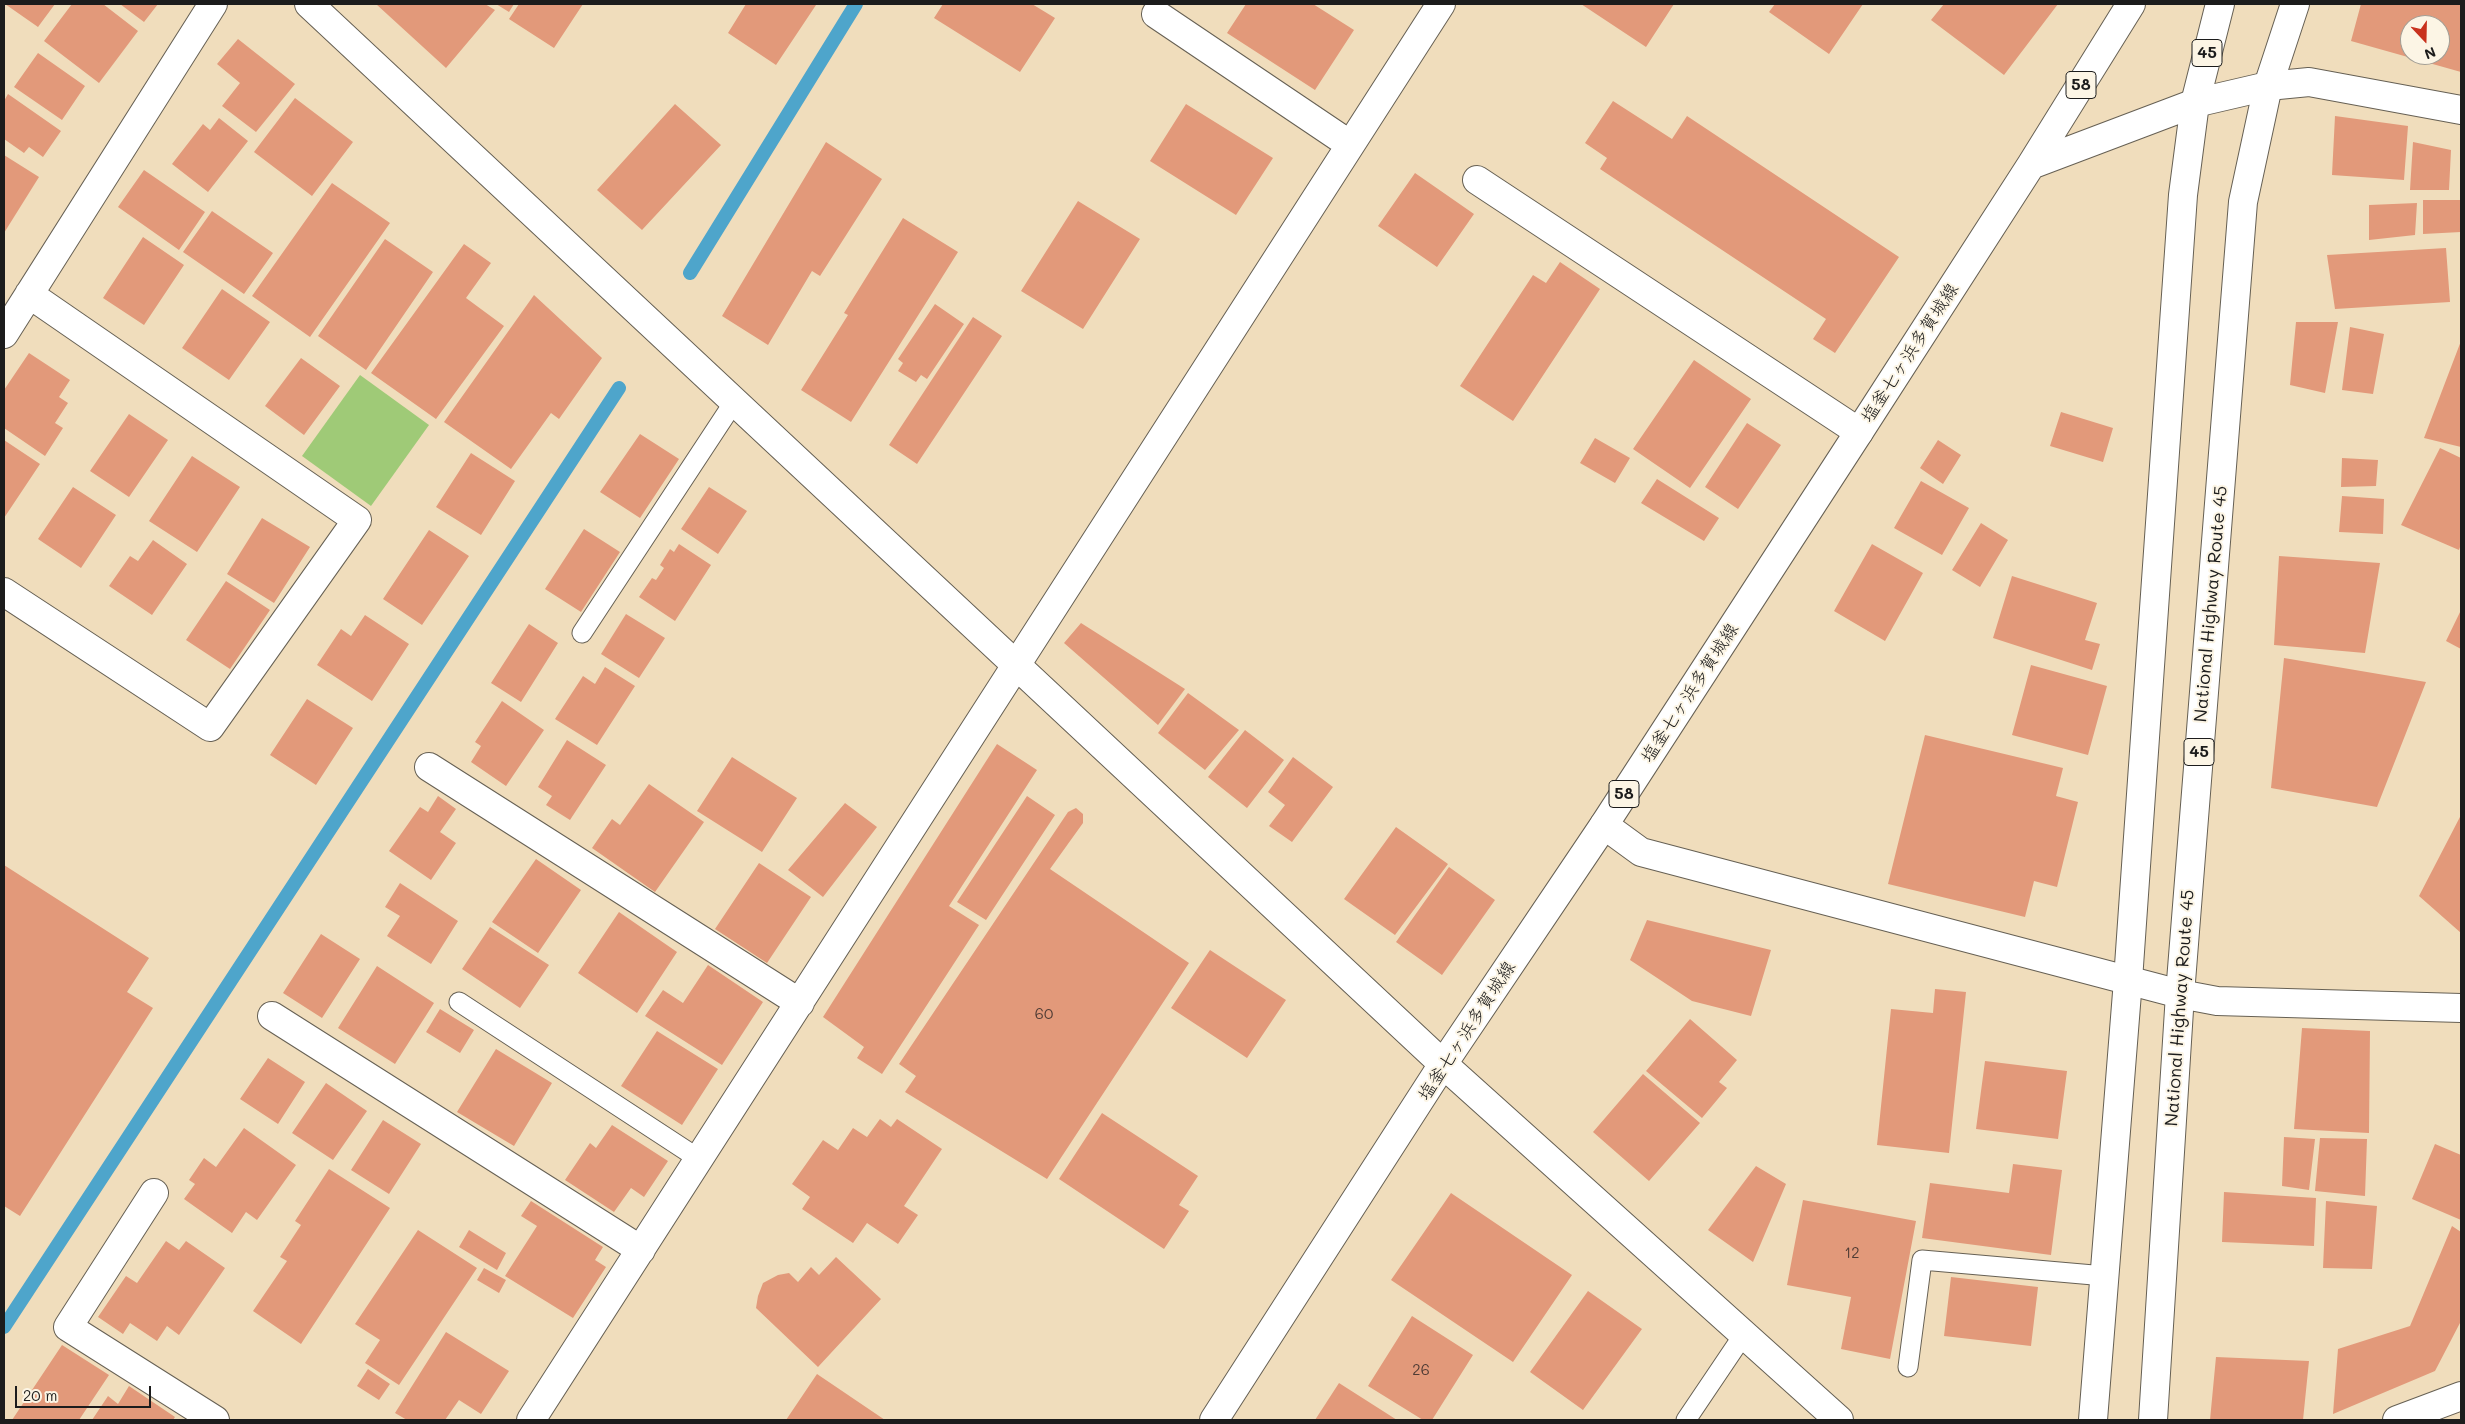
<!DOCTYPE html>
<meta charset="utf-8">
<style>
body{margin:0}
#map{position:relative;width:2465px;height:1424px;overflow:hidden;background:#f0ddbc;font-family:Mali,sans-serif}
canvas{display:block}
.frame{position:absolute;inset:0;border:5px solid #1c1c1c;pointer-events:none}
.north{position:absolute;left:2400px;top:15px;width:50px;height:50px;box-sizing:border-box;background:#fcf5e5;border:1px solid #a29e95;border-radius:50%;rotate:159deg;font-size:14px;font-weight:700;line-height:20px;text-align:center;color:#1c1c1c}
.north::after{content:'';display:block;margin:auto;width:18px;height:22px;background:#c8321e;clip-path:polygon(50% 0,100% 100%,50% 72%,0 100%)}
.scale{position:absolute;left:15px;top:1386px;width:136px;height:22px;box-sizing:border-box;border:2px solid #1c1c1c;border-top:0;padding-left:6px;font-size:15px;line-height:18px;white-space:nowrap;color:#1c1c1c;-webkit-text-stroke:4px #fcf5e5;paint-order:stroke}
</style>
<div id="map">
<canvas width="2465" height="1424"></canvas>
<div class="frame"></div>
<div class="north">N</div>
<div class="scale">20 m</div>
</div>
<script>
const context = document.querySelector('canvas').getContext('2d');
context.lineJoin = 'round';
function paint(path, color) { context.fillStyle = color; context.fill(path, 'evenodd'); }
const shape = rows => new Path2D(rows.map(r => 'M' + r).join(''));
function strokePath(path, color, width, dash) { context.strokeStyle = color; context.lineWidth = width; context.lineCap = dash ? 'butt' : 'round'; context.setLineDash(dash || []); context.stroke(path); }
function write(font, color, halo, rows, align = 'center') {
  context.font = font + ' Mali,"Klee One",sans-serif'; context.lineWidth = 4; context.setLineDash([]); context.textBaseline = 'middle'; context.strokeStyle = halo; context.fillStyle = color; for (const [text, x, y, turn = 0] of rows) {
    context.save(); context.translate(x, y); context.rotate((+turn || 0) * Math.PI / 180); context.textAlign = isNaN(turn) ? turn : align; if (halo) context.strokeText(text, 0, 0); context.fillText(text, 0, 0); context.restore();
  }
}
paint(shape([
 [360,375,429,425,371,506,302,456]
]), '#9fca77');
strokePath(shape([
 [690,273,856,4],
 [4,1327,619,388]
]), '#4ea5cb', 14);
paint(shape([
 [5,4,55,4,38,27],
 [72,4,103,4,138,31,99,83,44,41],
 [120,4,158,4,144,22],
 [376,4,485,4,495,10,446,68],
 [496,4,514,4,509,12],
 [519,4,583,4,554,48,509,19],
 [746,4,814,4,816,5,776,65,728,33],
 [943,4,1032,4,1055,18,1020,72,934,18],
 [1246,4,1313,4,1354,30,1315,90,1227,33],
 [1581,4,1674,4,1646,47],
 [1775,4,1863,4,1829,54,1769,12],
 [1944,4,2058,4,2004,75,1931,20],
 [2361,4,2461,4,2461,72,2351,41],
 [2410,25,2440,25,2440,55,2410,55],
 [238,39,295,84,256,132,222,106,240,83,217,64],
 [38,53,85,86,62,120,14,87],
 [8,94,61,131,43,157,29,147,24,153,4,139,4,101],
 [295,98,353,142,312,196,254,152],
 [1613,101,1672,139,1687,116,1899,257,1835,353,1813,339,1826,319,1600,169,1607,158,1585,143],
 [675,104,721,145,642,230,597,190],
 [1186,104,1273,158,1236,215,1150,161],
 [2335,116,2408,126,2404,180,2332,175],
 [219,118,248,141,208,192,172,164,203,124,210,130],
 [826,142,882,179,820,276,812,271,768,345,722,316],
 [2413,142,2451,150,2449,190,2410,190],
 [4,155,39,177,4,233],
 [144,170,205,212,179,250,118,207],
 [1415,173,1474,214,1437,267,1378,226],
 [332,183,390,223,310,337,252,296],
 [2423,200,2461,200,2461,232,2423,234],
 [1078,201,1140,239,1083,329,1021,291],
 [2417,203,2415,235,2369,240,2369,205],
 [212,211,273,253,244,294,183,252],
 [903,218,958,252,851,422,801,390,848,315,844,313],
 [143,237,184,265,144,325,103,298],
 [385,239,433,272,366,370,318,336],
 [464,244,491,263,466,298,504,326,436,419,371,373],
 [2446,248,2450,302,2335,309,2327,255],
 [1560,262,1600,289,1513,421,1460,386,1533,275,1546,283],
 [222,289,270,322,229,380,182,348],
 [534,295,602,358,559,419,551,413,511,469,444,422],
 [935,304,964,324,927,379,921,375,916,382,898,371,903,363,898,359],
 [973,317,1002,336,917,464,889,445],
 [2296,322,2338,322,2325,393,2290,385],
 [2350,327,2384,334,2373,394,2342,390],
 [2461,341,2461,447,2424,438],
 [29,353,70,380,59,397,68,403,55,423,63,428,45,456,4,428,4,390],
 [301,358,340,386,304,435,265,406],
 [1694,360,1751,399,1690,488,1633,449],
 [2061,412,2113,428,2103,462,2050,446],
 [129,414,168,440,129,497,90,471],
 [1747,423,1781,445,1738,509,1705,487],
 [640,434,679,459,640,518,600,492],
 [1595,438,1630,458,1615,483,1580,463],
 [4,440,40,464,4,518],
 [1938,440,1961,455,1943,484,1920,468],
 [2440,448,2461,458,2461,544,2459,550,2401,525],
 [471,453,515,481,481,535,436,507],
 [192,456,240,487,197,552,149,521],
 [2342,458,2378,460,2376,486,2341,487],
 [1657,479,1719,518,1704,541,1641,503],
 [1921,481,1969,508,1942,555,1894,528],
 [73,487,116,515,81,568,38,539],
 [709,487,747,511,718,554,681,529],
 [2342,496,2384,499,2383,534,2339,532],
 [262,518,310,547,274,603,227,574],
 [1981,523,2008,540,1980,587,1952,570],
 [584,529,620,552,581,612,545,589],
 [429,530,469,556,422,625,383,599],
 [153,540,187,564,152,615,109,586,130,556,138,561],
 [679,544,711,565,675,621,639,597,652,578,656,580,664,568,660,565,670,549,674,552],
 [1872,544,1923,573,1885,641,1834,611],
 [2279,556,2380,563,2365,653,2274,645],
 [2012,576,2097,603,2085,640,2100,644,2092,670,1993,638],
 [226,581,270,610,230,669,186,640],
 [2461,610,2461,649,2446,641],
 [626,614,665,638,639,678,601,654],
 [365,615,409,644,372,701,317,665,341,629,351,636],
 [1081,623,1185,689,1158,725,1064,643],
 [529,624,558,643,521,702,491,683],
 [2284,658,2426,682,2377,807,2271,788],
 [2031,665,2107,686,2088,755,2012,735],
 [605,667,635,686,597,745,555,719,583,676,595,684],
 [1188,693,1239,730,1205,770,1158,733],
 [307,699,353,728,316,785,270,755],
 [502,701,544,730,506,786,471,762,481,746,475,742],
 [1245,730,1284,760,1247,808,1208,777],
 [1925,735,2063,768,2056,796,2078,802,2057,887,2034,881,2025,917,1888,884],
 [567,740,606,765,570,820,546,805,552,796,538,787],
 [997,744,1037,770,949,906,979,925,882,1074,857,1058,864,1047,823,1017],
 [732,757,797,798,762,852,697,811],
 [1293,757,1333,787,1292,842,1269,826,1285,805,1268,792],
 [649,784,704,822,655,892,592,848,612,819,620,825],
 [438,796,456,809,440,832,456,843,431,880,389,851,420,807,428,812],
 [1027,796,1055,815,986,920,957,902],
 [845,803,877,827,823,897,788,870],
 [1076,808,1083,814,1083,823,1050,869,1189,963,1047,1179,905,1092,916,1076,899,1064,1068,812],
 [2461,815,2461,933,2419,896],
 [1396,827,1448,864,1395,935,1344,899],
 [536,859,581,890,538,953,492,922],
 [759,863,811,897,767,963,715,929],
 [4,865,149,958,127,992,153,1008,20,1216,4,1206],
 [1449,867,1495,900,1442,975,1396,942],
 [400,883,458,921,431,964,387,936,400,916,385,907],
 [619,912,677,952,637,1013,578,973],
 [1647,920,1771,950,1751,1016,1692,1001,1630,960],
 [490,927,549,965,520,1008,462,969],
 [321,934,360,959,322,1018,283,993],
 [1210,950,1286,1000,1247,1058,1171,1008],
 [708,965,763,1002,722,1065,645,1016,663,990,683,1003],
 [377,966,434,1003,395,1064,338,1028],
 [1935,989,1966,992,1949,1153,1877,1145,1891,1009,1933,1013],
 [440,1009,474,1030,460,1053,426,1032],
 [1690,1019,1737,1060,1719,1082,1727,1088,1702,1118,1646,1071],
 [2302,1028,2370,1031,2369,1133,2294,1129],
 [657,1031,718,1069,682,1125,621,1086],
 [496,1049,552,1083,514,1146,457,1112],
 [268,1058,305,1082,278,1124,240,1099],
 [1985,1061,2067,1071,2058,1139,1976,1129],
 [1643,1074,1700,1123,1649,1181,1593,1132],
 [326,1083,367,1111,333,1160,292,1133],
 [1102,1113,1198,1176,1179,1205,1189,1211,1164,1249,1059,1179],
 [880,1119,891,1127,897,1119,942,1149,904,1206,918,1215,898,1244,867,1223,853,1243,802,1209,810,1197,792,1184,823,1140,838,1150,853,1128,867,1137],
 [383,1120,421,1144,389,1194,351,1170],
 [612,1125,668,1161,644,1197,631,1188,614,1212,565,1180,590,1143,596,1148],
 [244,1128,296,1165,257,1220,246,1212,232,1233,184,1199,195,1184,189,1180,204,1158,216,1167],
 [2284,1137,2315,1139,2309,1190,2282,1186],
 [2320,1138,2367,1139,2365,1196,2315,1191],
 [2435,1144,2461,1155,2461,1220,2412,1199],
 [2013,1164,2062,1170,2051,1255,1922,1238,1930,1183,2009,1193],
 [1756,1166,1786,1184,1753,1262,1708,1230],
 [329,1169,390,1208,301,1344,253,1311,287,1261,280,1257,301,1225,295,1221],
 [2224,1192,2316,1198,2314,1246,2222,1242],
 [1451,1193,1572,1275,1513,1362,1391,1280],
 [1803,1200,1916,1221,1890,1359,1841,1349,1851,1297,1787,1285],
 [531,1201,603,1247,595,1260,606,1267,573,1318,505,1276,537,1226,521,1216],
 [2326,1201,2377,1206,2372,1269,2323,1268],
 [2452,1226,2461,1232,2461,1321,2435,1371,2333,1414,2338,1349,2410,1326],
 [418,1230,477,1268,399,1385,365,1363,380,1340,355,1324],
 [469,1230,506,1253,497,1270,459,1247],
 [166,1241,179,1250,186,1241,225,1268,179,1335,167,1326,157,1341,130,1323,123,1334,98,1317,126,1276,137,1283],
 [836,1257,881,1299,818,1367,756,1308,758,1296,763,1283,778,1275,789,1273,798,1282,811,1267,819,1275],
 [484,1268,506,1280,499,1293,477,1280],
 [1951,1277,2038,1287,2031,1346,1944,1336],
 [1588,1291,1642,1329,1583,1410,1530,1372],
 [1412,1316,1473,1355,1432,1420,1423,1420,1368,1386],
 [446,1332,509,1371,481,1414,459,1400,445,1420,407,1420,395,1413],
 [62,1345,109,1375,79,1420,12,1420],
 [2216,1357,2309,1361,2303,1420,2210,1420],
 [368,1369,390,1384,379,1400,357,1386],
 [817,1374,885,1420,786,1420],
 [1339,1383,1397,1420,1315,1420],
 [129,1386,175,1417,173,1420,92,1420,108,1396,118,1404]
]), '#e2997a');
const service = shape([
 [582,633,734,402],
 [459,1002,699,1159],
 [1908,1367,1922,1260,2105,1276],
 [1686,1420,1744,1334]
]);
const minor = shape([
 [1156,14,1349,144],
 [2268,86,2309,82,2461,110],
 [1477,180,1859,432],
 [4,334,213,4],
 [4,592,210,727,357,520,29,294],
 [429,767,800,1003],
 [1604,825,1641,852,2180,994,2217,1001,2461,1008],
 [272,1016,641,1250],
 [154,1193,68,1327,215,1420],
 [531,1420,1441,4],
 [2397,1420,2461,1396]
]);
const tertiary = shape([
 [309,4,1443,1064,1839,1420]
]);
const primary = shape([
 [2031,165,2195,103,2268,86],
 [1214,1420,1443,1064,1604,825,1859,432,2031,165,2131,4]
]);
const trunk = shape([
 [2093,1420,2128,980,2183,195,2195,103,2220,4],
 [2153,1420,2180,994,2243,202,2268,86,2295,4]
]);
strokePath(service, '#666054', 21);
strokePath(minor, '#666054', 30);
strokePath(tertiary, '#666054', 30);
strokePath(primary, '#666054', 30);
strokePath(trunk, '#666054', 30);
strokePath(service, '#fff', 19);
strokePath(minor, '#fff', 28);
strokePath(tertiary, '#fff', 28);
strokePath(primary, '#fff', 28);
strokePath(trunk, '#fff', 28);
write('15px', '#4e3b34', null, [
 ["60",1044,1014],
 ["12",1852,1253],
 ["26",1421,1370]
]);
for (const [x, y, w] of [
 [2207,53,30],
 [2081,85,30],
 [2199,752,30],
 [1624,794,30]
]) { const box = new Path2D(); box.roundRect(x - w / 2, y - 13.5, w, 27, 4); context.fillStyle = '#fcf5e5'; context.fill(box); strokePath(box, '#1c1c1c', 1); }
write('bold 16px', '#1c1c1c', null, [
 ["45",2207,53],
 ["58",2081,85],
 ["45",2199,752],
 ["58",1624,794]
]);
write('18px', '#1c1c1c', '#fcf5e5', [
 ["塩釜七ヶ浜多賀城線",1910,353,-57],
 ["National Highway Route 45",2211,604,-85],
 ["塩釜七ヶ浜多賀城線",1690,693,-57],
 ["National Highway Route 45",2180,1008,-86],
 ["塩釜七ヶ浜多賀城線",1467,1031,-57]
]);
</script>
